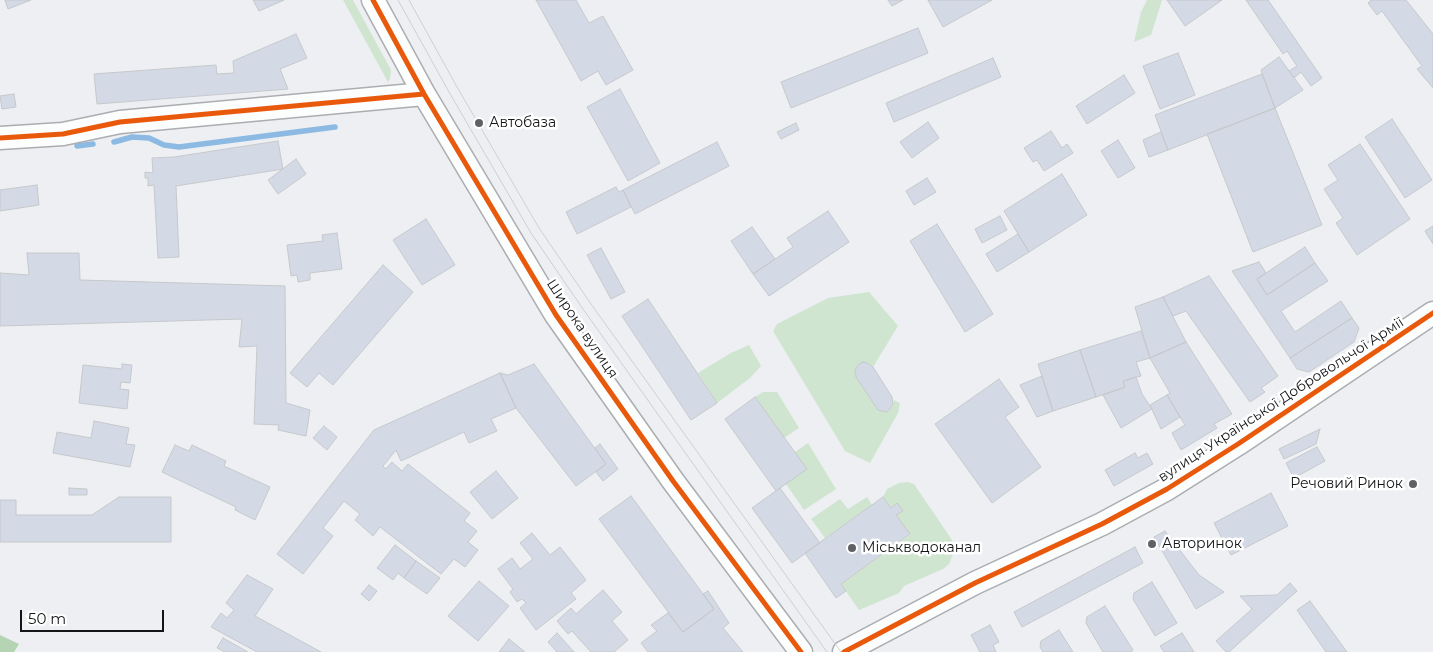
<!DOCTYPE html>
<meta charset="utf-8">
<style>
body{margin:0}
#map{position:relative;width:1433px;height:652px;overflow:hidden;background:#edeff3;font-family:Montserrat,sans-serif}
canvas{display:block}
.scale{position:absolute;left:20px;top:610px;width:144px;height:22px;box-sizing:border-box;border:2px solid #141517;border-top:0;padding-left:6px;font-size:15px;line-height:18px;white-space:nowrap;color:#141517;-webkit-text-stroke:4px #fff;paint-order:stroke}
</style>
<div id="map">
<canvas width="1433" height="652"></canvas>
<div class="scale">50 m</div>
</div>
<script>
const context = document.querySelector('canvas').getContext('2d');
context.lineJoin = 'round';
function paint(path, color) { context.fillStyle = color; context.fill(path, 'evenodd'); }
const shape = rows => new Path2D(rows.map(r => 'M' + r).join(''));
function strokePath(path, color, width, dash) { context.strokeStyle = color; context.lineWidth = width; context.lineCap = dash ? 'butt' : 'round'; context.setLineDash(dash || []); context.stroke(path); }
function write(font, color, halo, rows, align = 'center') {
  context.font = font + ' Montserrat,sans-serif'; context.lineWidth = 5; context.setLineDash([]); context.textBaseline = 'middle'; context.strokeStyle = halo; context.fillStyle = color; for (const [text, x, y, turn = 0] of rows) {
    context.save(); context.translate(x, y); context.rotate((+turn || 0) * Math.PI / 180); context.textAlign = isNaN(turn) ? turn : align; if (halo) context.strokeText(text, 0, 0); context.fillText(text, 0, 0); context.restore();
  }
}
paint(shape([
 [343,0,353,0,391,70,390,79,388,82],
 [1147,0,1162,0,1151,35,1134,42,1141,12],
 [869,292,898,326,873,367,867,363,859,364,855,370,855,373,878,410,885,412,889,410,893,404,894,400,900,403,898,413,870,463,845,451,773,331,777,324,828,298],
 [749,345,761,366,750,378,717,403,698,373,731,353],
 [763,392,777,392,799,428,784,438,755,397],
 [808,443,836,489,804,510,786,484,795,452],
 [908,482,914,484,952,540,953,554,949,564,943,569,904,586,899,593,859,610,841,584,910,535,896,515,902,511,897,503,891,508,883,497,887,489,899,483],
 [867,497,872,505,825,538,811,519,840,499,848,509]
]), '#cfe5cf');
paint(shape([
 [0,635,19,644,14,652,0,652]
]), '#b5d4b4');
strokePath(shape([
 [114,142,132,137,149,138,164,145,179,147,335,127],
 [77,146,93,144]
]), '#8dbae2', 5.5);
const building = shape([
 [5,0,31,0,8,9,5,0],
 [253,0,284,0,259,11,253,0],
 [536,0,576,0,589,23,603,16,633,70,606,85,598,71,581,81,536,0],
 [888,0,903,0,892,6,888,0],
 [928,0,992,0,943,27,928,0],
 [1167,0,1222,0,1185,26,1167,0],
 [1246,0,1268,0,1322,78,1311,86,1301,72,1294,78,1289,71,1297,66,1287,51,1283,54,1246,0],
 [1371,0,1406,0,1433,34,1433,88,1417,69,1422,66,1382,11,1377,15,1368,3,1371,0],
 [918,28,928,53,791,108,781,82,918,28],
 [296,34,307,58,280,69,288,89,97,104,94,74,216,65,217,74,234,73,233,61,296,34],
 [1178,53,1195,95,1160,109,1143,66,1178,53],
 [1279,57,1303,90,1275,108,1261,70,1279,57],
 [993,58,1001,77,894,122,886,103,993,58],
 [1262,74,1275,108,1168,150,1155,115,1262,74],
 [1124,75,1135,93,1087,124,1076,106,1124,75],
 [620,89,660,163,628,181,587,107,620,89],
 [14,94,16,107,2,109,0,96,14,94],
 [1275,108,1322,225,1253,252,1207,134,1275,108],
 [1392,119,1432,180,1405,198,1365,137,1392,119],
 [928,122,939,138,912,158,900,142,928,122],
 [796,123,799,130,781,139,777,132,796,123],
 [1051,131,1062,148,1067,144,1073,153,1044,171,1037,160,1033,162,1024,148,1051,131],
 [1161,132,1168,150,1149,157,1143,140,1161,132],
 [1118,140,1135,168,1118,178,1101,151,1118,140],
 [278,141,283,169,176,186,179,257,158,258,154,185,148,186,148,178,145,178,145,172,153,173,152,158,174,157,278,141],
 [717,142,729,166,635,214,623,190,717,142],
 [1360,144,1410,219,1357,255,1336,223,1343,218,1324,189,1338,180,1328,165,1360,144],
 [296,159,306,174,278,194,268,180,296,159],
 [1062,174,1087,215,1029,252,1004,211,1062,174],
 [927,178,936,192,914,205,906,191,927,178],
 [37,185,39,205,0,211,0,190,37,185],
 [616,187,619,192,623,190,631,207,577,234,566,212,616,187],
 [828,211,849,242,769,296,753,274,793,247,787,238,828,211],
 [1000,216,1007,230,982,243,975,229,1000,216],
 [426,219,455,265,422,285,393,240,426,219],
 [937,224,993,314,965,332,910,241,937,224],
 [1433,226,1433,244,1425,231,1433,226],
 [752,227,775,259,753,274,731,241,752,227],
 [337,233,342,269,310,273,310,280,298,282,297,275,291,276,287,245,323,241,322,235,337,233],
 [1018,234,1029,252,997,272,986,254,1018,234],
 [1305,247,1315,263,1267,295,1257,279,1305,247],
 [601,248,625,292,611,299,587,255,601,248],
 [27,253,79,253,80,280,285,286,286,403,310,410,306,436,278,430,279,425,254,424,257,346,239,347,242,319,0,326,0,273,29,275,27,253],
 [1259,262,1266,273,1257,279,1267,295,1315,263,1328,281,1281,311,1295,332,1341,301,1352,318,1290,358,1232,271,1259,262],
 [383,265,413,292,333,385,319,373,307,387,290,373,383,265],
 [1209,276,1278,376,1261,388,1265,392,1250,402,1186,311,1173,316,1163,297,1209,276],
 [1163,297,1186,342,1150,358,1135,307,1163,297],
 [648,299,717,403,691,420,622,316,648,299],
 [1352,318,1359,328,1354,342,1309,372,1297,369,1290,358,1352,318],
 [1141,331,1150,358,1136,362,1141,376,1123,381,1125,387,1096,397,1080,350,1141,331],
 [1186,342,1232,414,1214,424,1217,428,1181,450,1172,433,1185,425,1167,395,1170,393,1150,358,1186,342],
 [1080,350,1096,397,1053,411,1038,364,1080,350],
 [863,362,867,363,873,367,892,397,893,404,889,410,886,412,878,410,856,377,855,370,859,364,863,362],
 [122,364,132,365,130,383,121,382,120,389,129,390,127,409,79,403,83,365,122,369,122,364],
 [534,364,606,464,576,486,516,408,500,373,508,375,534,364],
 [500,373,516,408,491,419,497,431,469,443,464,432,401,461,396,450,383,466,386,469,392,462,402,471,408,464,470,513,464,521,477,531,468,542,478,550,465,567,454,559,441,574,380,527,373,536,355,520,360,514,344,501,323,528,333,536,303,574,277,554,374,430,500,373],
 [1042,376,1053,411,1037,417,1020,385,1042,376],
 [1136,377,1142,394,1152,409,1121,428,1103,395,1125,387,1123,381,1136,377],
 [999,379,1019,407,1005,417,1041,467,992,503,935,424,999,379],
 [1167,395,1180,417,1161,429,1150,405,1167,395],
 [755,397,807,469,776,491,725,419,755,397],
 [94,421,129,428,126,444,135,445,130,467,53,453,57,432,91,438,94,421],
 [324,426,337,437,327,450,313,438,324,426],
 [1320,429,1316,444,1284,459,1279,449,1320,429],
 [600,444,618,469,603,481,596,472,606,464,595,448,600,444],
 [175,445,189,451,192,445,226,461,224,466,270,487,255,520,235,510,236,507,162,472,175,445],
 [1317,447,1325,461,1294,478,1286,463,1317,447],
 [1135,453,1138,458,1147,453,1153,464,1114,486,1105,470,1135,453],
 [496,471,518,498,492,519,470,492,496,471],
 [69,488,87,489,87,495,69,495,69,488],
 [780,488,820,543,792,563,752,508,780,488],
 [1271,493,1288,526,1231,555,1214,523,1271,493],
 [631,496,714,609,683,632,599,519,631,496],
 [119,497,171,497,171,542,0,542,0,500,16,500,16,515,92,515,119,497],
 [883,497,891,508,897,503,903,511,896,515,910,534,841,584,846,591,836,598,805,553,883,497],
 [1165,531,1199,575,1224,592,1196,609,1154,537,1165,531],
 [532,533,550,555,560,547,586,580,571,593,576,599,536,630,520,608,526,603,522,599,517,602,510,592,513,589,498,569,512,558,520,569,533,559,520,543,532,533],
 [395,545,416,561,404,578,398,573,393,580,377,568,395,545],
 [1135,547,1143,563,1022,627,1014,612,1135,547],
 [416,561,440,578,427,594,404,578,416,561],
 [247,575,273,589,255,616,321,652,257,652,211,627,221,613,227,618,234,610,226,603,247,575],
 [479,581,509,606,478,641,448,616,479,581],
 [1152,582,1177,623,1155,636,1133,599,1134,593,1152,582],
 [1290,583,1297,591,1229,652,1226,652,1216,641,1252,609,1240,596,1277,595,1290,583],
 [369,585,377,591,369,601,361,594,369,585],
 [603,590,622,612,612,621,628,640,614,652,591,652,572,631,568,634,557,621,571,608,576,614,603,590],
 [708,591,729,623,723,628,743,652,648,652,641,643,657,631,651,625,668,613,683,632,714,609,703,594,708,591],
 [1310,601,1347,652,1326,652,1297,610,1310,601],
 [1105,606,1133,650,1131,652,1103,652,1086,623,1087,617,1105,606],
 [990,625,999,642,993,645,996,652,980,652,971,635,990,625],
 [1059,630,1073,652,1043,652,1040,647,1041,641,1059,630],
 [557,633,574,652,557,652,548,642,557,633],
 [1182,633,1194,652,1164,652,1160,646,1182,633],
 [223,638,248,652,225,652,217,648,223,638],
 [509,639,525,652,499,652,509,639]
]);
paint(building, '#d3dae6');
strokePath(building, '#c6c8cb', 1);
const minor = shape([
 [373,0,424,94,556,315,673,481,801,652],
 [0,138,63,134,120,122,424,94],
 [844,652,975,583,1102,524,1167,489,1238,444,1433,313]
]);
strokePath(minor, '#acadb0', 25);
strokePath(minor, '#fcfdfd', 22);
strokePath(shape([
 [398,0,449,92,531,233,583,309,827,652],
 [409,0,457,87,539,228,591,304,841,652]
]), '#cecfcf', 1);
strokePath(shape([
 [373,0,424,94,556,315,673,481,801,652],
 [0,138,63,134,120,122,424,94],
 [844,652,975,583,1102,524,1167,489,1238,444,1433,313]
]), '#e8590c', 5);
for (const [x, y, r, color] of [
 [479,123,5,"#606164"],
 [1413,484,5,"#606164"],
 [1152,544,5,"#606164"],
 [852,548,5,"#606164"]
]) { const dot = new Path2D(); dot.arc(x, y, r, 0, 2 * Math.PI); context.fillStyle = color; context.fill(dot); strokePath(dot, '#fff', 2); }
write('14px', '#141517', '#fff', [
 ["Автобаза",489,123],
 ["Речовий Ринок",1403,484,"right"],
 ["Авторинок",1162,544],
 ["Міськводоканал",862,548]
], 'left');
write('14px', '#141517', '#fff', [
 ["Широка вулиця",582,329,56],
 ["вулиця Української Добровольчої Армії",1281,400,-33]
]);
</script>
